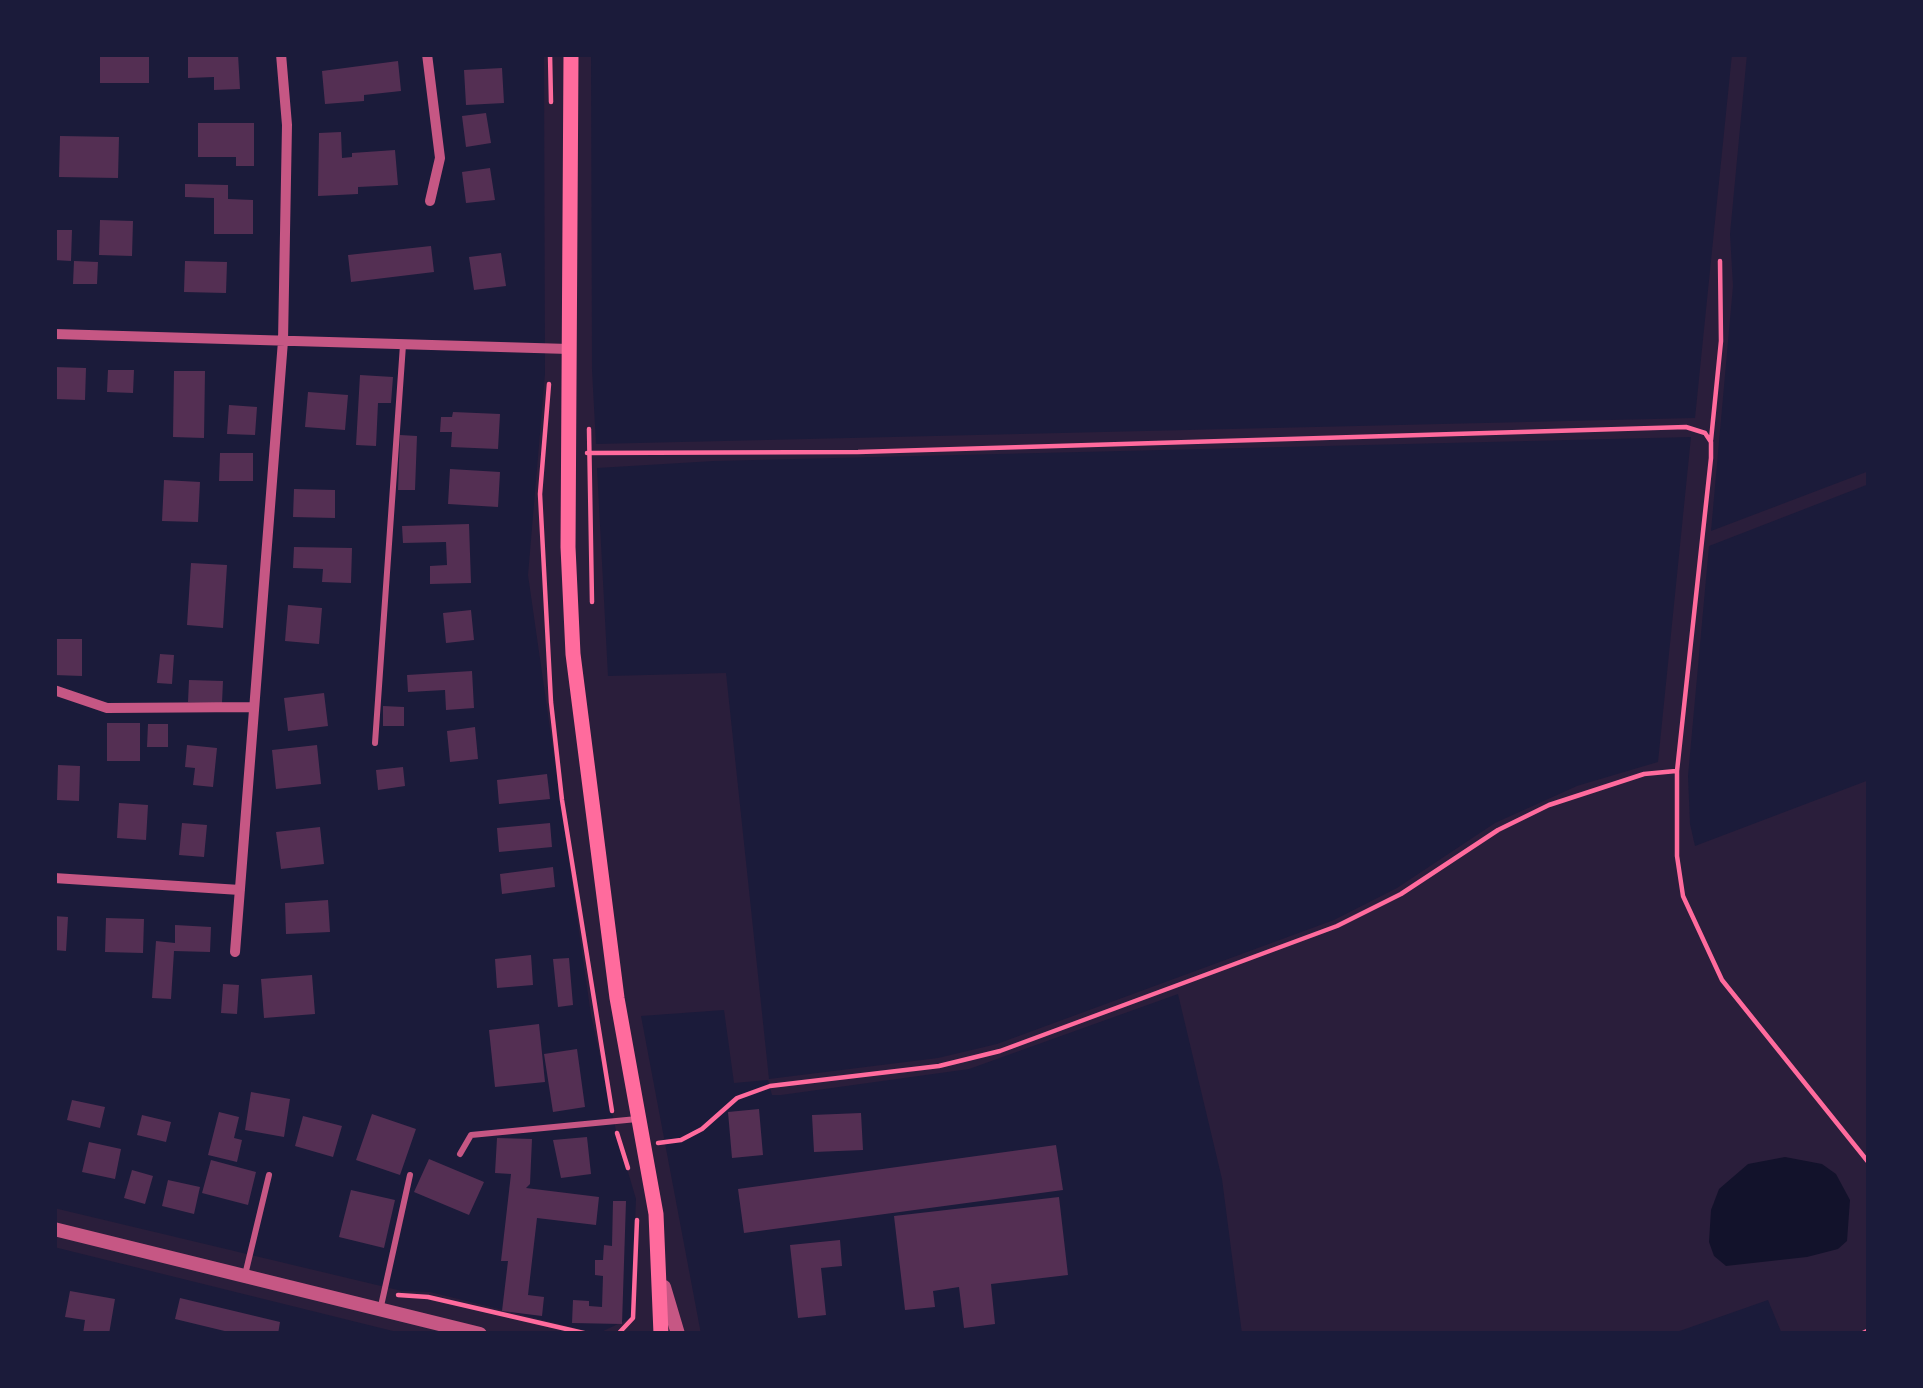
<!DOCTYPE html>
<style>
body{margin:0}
#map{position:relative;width:1923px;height:1388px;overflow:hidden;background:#1b1b3a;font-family:"Times New Roman",serif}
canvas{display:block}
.frame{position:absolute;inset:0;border:57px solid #1b1b3a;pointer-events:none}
</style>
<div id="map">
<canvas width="1923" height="1388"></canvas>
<div class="frame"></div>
</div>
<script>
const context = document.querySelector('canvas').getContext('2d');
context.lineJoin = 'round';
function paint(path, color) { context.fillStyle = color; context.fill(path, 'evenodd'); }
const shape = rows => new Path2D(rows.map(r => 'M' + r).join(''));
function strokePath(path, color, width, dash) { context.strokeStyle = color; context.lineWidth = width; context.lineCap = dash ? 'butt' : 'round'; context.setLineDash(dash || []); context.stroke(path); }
paint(shape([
 [544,54,591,54,592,370,596,444,1695,418,1732,54,1747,54,1730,234,1733,286,1711,531,1869,471,1869,484,1709,546,1688,776,1690,824,1695,846,1869,780,1869,1334,1782,1334,1768,1300,1671,1334,1242,1334,1222,1179,1178,994,969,1069,781,1095,772,1095,768,1080,734,1083,724,1010,641,1016,701,1334,405,1334,54,1247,54,1208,402,1291,430,1292,583,1330,601,1332,631,1318,636,1199,617,1135,591,1015,528,575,545,374],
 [1691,437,1658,762,1577,786,1495,823,1397,888,1334,920,997,1044,938,1058,769,1079,726,673,608,676,597,468,714,461]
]), '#2a1e3b');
paint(shape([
 [1785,1157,1822,1164,1836,1174,1850,1200,1847,1241,1838,1249,1807,1257,1726,1266,1714,1256,1709,1242,1711,1210,1719,1189,1748,1164]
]), '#12122b');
paint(shape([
 [100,54,149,54,149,83,100,83],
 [188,54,238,54,240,89,214,90,214,77,188,78],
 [398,61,401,91,364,95,364,101,325,104,322,71],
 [502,68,504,103,466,105,464,70],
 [486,113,491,143,466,147,462,116],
 [198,123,254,123,254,166,236,166,236,157,198,157],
 [341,132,342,158,352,157,352,153,395,150,398,185,358,187,358,194,318,196,319,133],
 [60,136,119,137,118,178,59,177],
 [490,168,495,200,466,203,462,172],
 [185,184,228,185,228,199,253,200,253,234,214,234,214,198,185,197],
 [100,220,133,221,132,256,99,255],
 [54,230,72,230,71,261,54,260],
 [431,246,434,272,351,282,348,255],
 [501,253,506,286,474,290,469,257],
 [74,261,98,262,97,284,73,284],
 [185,261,227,262,226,293,184,292],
 [54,367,86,368,85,400,54,399],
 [108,370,134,370,133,393,107,392],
 [174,371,205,371,204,438,173,437],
 [360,375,393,377,391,403,378,403,376,446,356,445],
 [308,392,348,395,345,430,305,427],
 [229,405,257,407,255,435,227,434],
 [453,412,500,414,498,449,451,447,452,432,440,432,441,417,452,417],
 [400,435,417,436,415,490,398,490],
 [220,453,253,453,253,481,219,481],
 [450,469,500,472,498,507,448,504],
 [164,480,200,482,198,522,162,521],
 [294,489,335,490,335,518,293,517],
 [469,524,471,583,430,584,430,566,447,565,446,542,403,543,402,526],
 [294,547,352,548,351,583,322,582,323,569,293,568],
 [191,563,227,565,223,628,187,625],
 [288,605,322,608,319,644,285,641],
 [471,610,474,640,446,643,443,613],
 [54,639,82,639,82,676,54,675],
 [160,654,174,655,172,684,157,683],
 [472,671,474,708,446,710,445,690,408,692,407,675],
 [189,680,223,681,222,703,188,702],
 [324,693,328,726,288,731,284,698],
 [383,706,404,707,404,726,383,726],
 [107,723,140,723,140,761,107,761],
 [148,724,168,724,168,747,147,747],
 [475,727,478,759,450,762,447,731],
 [187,745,217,748,213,787,193,785,195,768,185,767],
 [317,745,321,784,276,789,272,750],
 [58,765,80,766,79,801,57,800],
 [403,767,405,786,378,790,376,770],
 [547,774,550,799,499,804,497,780],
 [119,803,148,805,146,840,117,838],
 [182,823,207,825,204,857,179,855],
 [550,823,552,847,499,852,497,828],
 [320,827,324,864,281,869,276,832],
 [553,867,555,887,502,894,500,874],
 [328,900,330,932,286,934,285,903],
 [54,916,68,917,66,951,54,950],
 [106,918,144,919,143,953,105,952],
 [175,925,211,927,210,952,174,951,171,999,152,998,156,941,175,943],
 [531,955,533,985,497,988,495,959],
 [569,958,573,1005,558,1007,553,959],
 [312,975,315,1014,264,1018,261,979],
 [223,984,239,985,237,1014,221,1013],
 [539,1024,545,1082,495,1087,489,1030],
 [577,1049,585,1107,553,1112,544,1054],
 [251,1092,290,1099,284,1137,245,1130],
 [72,1100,105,1107,100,1128,67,1120],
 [759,1109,763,1155,732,1158,728,1112],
 [219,1112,239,1117,234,1138,242,1140,237,1162,208,1155],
 [861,1113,863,1150,814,1152,812,1115],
 [372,1114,416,1129,400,1175,356,1160],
 [142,1115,171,1122,166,1142,137,1135],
 [303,1116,342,1126,333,1157,295,1146],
 [587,1137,591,1174,561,1178,553,1140],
 [497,1138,532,1139,530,1184,526,1188,599,1197,596,1225,537,1218,528,1295,544,1297,542,1316,502,1311,508,1261,501,1261,511,1174,495,1173],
 [89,1142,121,1149,115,1179,82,1172],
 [1056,1145,1063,1190,744,1233,738,1189],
 [429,1159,484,1182,469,1215,414,1192],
 [211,1160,256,1172,248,1205,202,1193],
 [132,1170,153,1176,145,1204,124,1198],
 [168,1180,200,1187,194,1214,162,1206],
 [351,1190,395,1200,384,1248,339,1237],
 [1059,1197,1068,1275,991,1284,995,1324,964,1328,959,1287,933,1291,935,1307,905,1310,894,1216],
 [613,1201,626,1201,622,1324,572,1323,573,1300,589,1301,589,1306,602,1307,603,1276,595,1275,595,1260,603,1260,604,1245,612,1246],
 [840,1240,842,1266,821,1268,826,1315,798,1318,790,1245],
 [70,1291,115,1299,109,1334,83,1334,85,1320,65,1317],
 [180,1298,280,1322,278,1334,237,1334,175,1319]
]), '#542f53');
strokePath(shape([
 [550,54,551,102],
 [549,384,540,494,551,702,562,800,612,1111],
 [589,429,592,602],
 [1711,440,1721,341,1720,261],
 [587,453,858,452,1686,427,1705,433,1711,442,1711,458,1677,771,1677,856,1683,896,1722,980,1869,1163],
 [617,1133,628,1168],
 [658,1143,681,1140,702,1129,737,1098,770,1086,939,1066,1000,1051,1337,926,1401,894,1498,830,1549,805,1644,774,1676,771],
 [398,1295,428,1297,588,1334],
 [618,1334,633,1318,637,1220],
 [1861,1334,1869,1330]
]), '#ff6b9d', 4.5);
strokePath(shape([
 [375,743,403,345],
 [460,1154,471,1135,637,1119],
 [245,1275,269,1175],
 [381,1306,410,1175]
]), '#c65784', 6);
strokePath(shape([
 [427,54,440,158,430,201],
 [54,334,569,349],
 [54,690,107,708,253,707],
 [54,878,240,890],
 [235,952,283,341,287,125,281,54]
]), '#c65784', 10);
strokePath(shape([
 [54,1229,480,1334],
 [664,1287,678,1334]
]), '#c65784', 14);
strokePath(shape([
 [571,54,568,547,573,654,617,998,656,1214,661,1334]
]), '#ff6b9d', 15);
</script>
